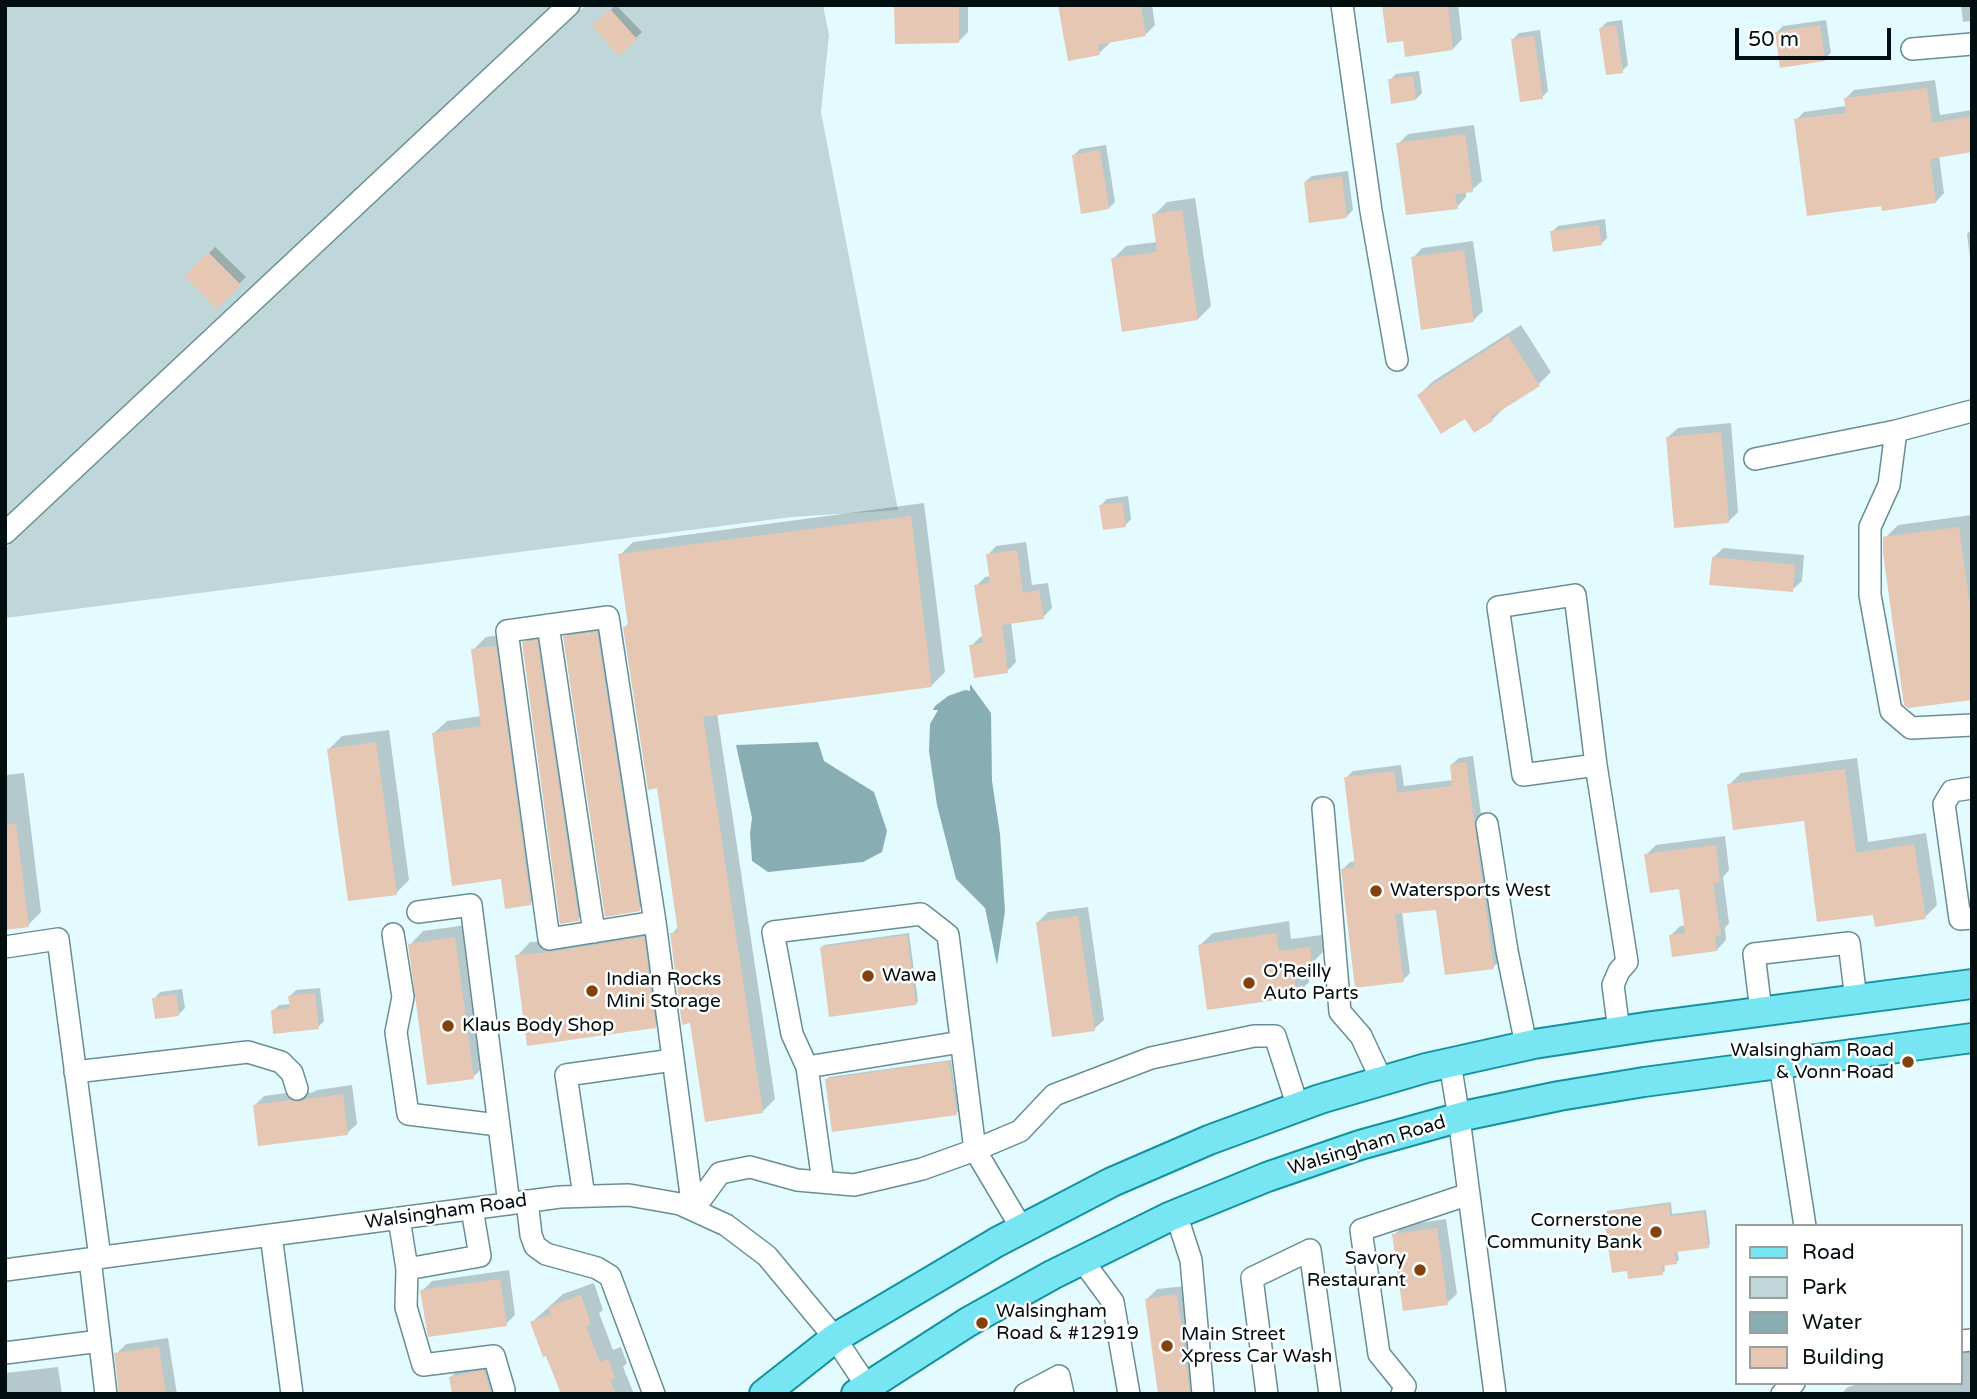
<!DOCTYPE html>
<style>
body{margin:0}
#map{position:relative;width:1977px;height:1399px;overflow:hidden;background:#e3fbff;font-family:"Varela Round",sans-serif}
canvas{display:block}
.frame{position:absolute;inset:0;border:7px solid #020f11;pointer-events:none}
.legend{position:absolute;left:1735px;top:1224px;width:228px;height:161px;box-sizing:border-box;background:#fff;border:2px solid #9a9fa0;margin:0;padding:9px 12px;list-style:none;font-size:21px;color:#020f11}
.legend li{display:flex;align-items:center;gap:14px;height:35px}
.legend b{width:35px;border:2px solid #9a9fa0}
.scale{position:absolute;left:1735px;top:28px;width:156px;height:32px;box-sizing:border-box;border:4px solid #020f11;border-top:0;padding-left:9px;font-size:21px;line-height:24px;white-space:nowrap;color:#020f11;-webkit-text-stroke:5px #fff;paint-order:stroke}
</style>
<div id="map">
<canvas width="1977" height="1399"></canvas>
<div class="frame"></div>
<ul class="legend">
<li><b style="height:9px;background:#78e6f2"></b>Road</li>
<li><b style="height:19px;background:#c0d7da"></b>Park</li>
<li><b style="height:19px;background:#88aeb3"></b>Water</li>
<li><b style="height:19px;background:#e6c7b4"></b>Building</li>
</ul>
<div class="scale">50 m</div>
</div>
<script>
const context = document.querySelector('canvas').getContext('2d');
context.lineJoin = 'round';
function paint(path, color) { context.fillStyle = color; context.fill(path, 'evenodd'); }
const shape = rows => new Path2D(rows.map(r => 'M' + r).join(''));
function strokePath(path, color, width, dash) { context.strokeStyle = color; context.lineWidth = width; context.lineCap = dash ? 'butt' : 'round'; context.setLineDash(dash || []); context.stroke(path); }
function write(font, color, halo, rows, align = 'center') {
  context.font = font + ' "Varela Round",sans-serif'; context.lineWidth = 5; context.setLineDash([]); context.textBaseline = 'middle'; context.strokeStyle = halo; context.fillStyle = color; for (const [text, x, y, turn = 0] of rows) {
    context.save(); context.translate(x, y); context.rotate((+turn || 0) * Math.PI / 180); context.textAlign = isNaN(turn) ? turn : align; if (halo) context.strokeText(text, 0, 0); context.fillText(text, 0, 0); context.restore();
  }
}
paint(shape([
 [5,5,552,5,5,517],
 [586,5,823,5,829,35,821,112,898,510,792,517,5,618,5,549]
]), '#c0d7da');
paint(shape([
 [970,684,991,713,992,781,1000,834,1005,911,997,965,985,908,956,879,937,805,929,751,930,724,938,710,933,710,935,706,948,696,965,690,970,691],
 [818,742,824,761,874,792,887,831,882,852,863,862,768,872,752,861,750,833,752,818,736,745]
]), '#88aeb3');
paint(shape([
 [616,5,642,32,619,54,600,20],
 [896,5,968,5,968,32,958,42],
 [1060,5,1152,5,1155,25,1145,35,1108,41,1109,44,1099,53],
 [1384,5,1458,5,1462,39,1453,49,1405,39],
 [1961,5,1972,5,1972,21,1963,22],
 [1622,20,1628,65,1622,71,1601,28,1607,22],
 [1826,20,1831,53,1824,59,1777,32,1783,26],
 [1540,30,1548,91,1542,97,1513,39,1519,33],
 [1419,71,1422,93,1416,99,1390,80,1396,74],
 [1935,80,1940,115,1972,110,1972,151,1939,156,1944,193,1936,202,1883,204,1796,120,1804,112,1846,106,1845,99,1854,90],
 [1474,125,1482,181,1472,190,1466,191,1466,197,1457,207,1398,144,1408,134],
 [1106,145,1115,202,1109,208,1074,155,1080,149],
 [1348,171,1353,210,1347,216,1305,182,1312,176],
 [1195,198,1211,306,1198,319,1113,259,1126,246,1157,242,1154,215,1167,202],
 [1605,219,1607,238,1601,244,1552,232,1558,226],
 [1972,229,1972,257,1970,257,1967,234],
 [1473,241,1483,311,1474,320,1413,258,1422,248],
 [215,247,246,277,217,306,187,276],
 [1521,325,1551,372,1538,385,1506,406,1492,420,1465,416,1419,395,1432,382],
 [1731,423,1738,512,1728,522,1668,437,1678,428],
 [1128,496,1131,519,1125,526,1101,505,1107,499],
 [924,503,945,672,932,685,717,713,775,1099,762,1112,692,1021,672,934,679,926,658,786,625,627,629,623,620,555,633,542],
 [1972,515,1972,698,1885,538,1898,525],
 [1026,542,1032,585,1048,583,1052,608,1043,617,1011,622,1016,662,1007,671,971,646,980,637,984,636,976,586,985,577,991,576,988,555,996,546],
 [1723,548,1804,555,1802,581,1792,590,1713,558],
 [610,620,652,896,639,909,565,637,578,624],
 [550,628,591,906,578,919,524,643,537,630],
 [508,634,543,891,530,904,503,877,433,734,447,721,481,716,473,650,486,637],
 [389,730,409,880,396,893,329,749,342,736],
 [1473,756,1501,960,1493,967,1438,908,1402,912,1410,973,1403,980,1343,869,1350,862,1356,861,1346,778,1353,771,1401,765,1404,786,1453,780,1451,765,1459,758],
 [1857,758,1868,842,1926,833,1937,905,1925,917,1875,913,1806,819,1729,785,1741,773],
 [24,773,41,912,28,925,5,928,5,775],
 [1725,836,1729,870,1723,877,1729,923,1725,928,1726,940,1717,950,1671,935,1680,926,1686,925,1680,887,1646,855,1656,845],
 [1088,907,1104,1020,1094,1029,1038,922,1048,912],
 [1289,921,1291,939,1322,935,1324,951,1311,964,1307,965,1309,982,1296,995,1199,946,1213,933],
 [467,925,487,1064,473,1077,410,945,423,931],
 [656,925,668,1013,655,1026,517,956,530,942,565,940],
 [909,933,918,1001,916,1004,822,947,824,945],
 [320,988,324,1021,318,1027,273,1011,279,1005,291,1004,290,996,296,990],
 [182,989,185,1008,179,1014,154,999,160,992],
 [951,1060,958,1111,956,1113,827,1079,829,1077],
 [352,1085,357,1124,347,1133,254,1106,264,1096,302,1091,311,1093,317,1090],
 [1671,1202,1672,1214,1706,1210,1710,1244,1708,1246,1677,1250,1679,1260,1676,1262,1664,1264,1665,1271,1662,1273,1629,1269,1605,1214,1607,1211],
 [1446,1219,1457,1294,1447,1303,1394,1235,1404,1225],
 [509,1270,515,1315,506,1324,422,1291,432,1281],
 [594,1283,603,1310,599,1313,613,1350,621,1347,627,1363,623,1367,634,1394,562,1394,532,1322,563,1294],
 [1186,1286,1200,1394,1160,1394,1147,1299,1157,1289],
 [168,1338,177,1394,120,1394,116,1354,126,1344],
 [1961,1342,1972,1345,1972,1394,1841,1394,1848,1387,1863,1383,1961,1383],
 [491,1365,495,1394,454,1394,451,1377,457,1371],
 [58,1367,62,1394,5,1394,5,1373]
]), '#0003');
paint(shape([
 [894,5,959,5,959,43,895,44],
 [1058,5,1141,5,1146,36,1098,45,1100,55,1068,61],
 [1382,5,1448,5,1453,50,1405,57,1403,41,1387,43],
 [610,9,637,39,619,56,592,26],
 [1616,25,1623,73,1606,75,1599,28],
 [1820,25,1825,61,1780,68,1775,32],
 [1534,36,1543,99,1520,102,1511,39],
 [1413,76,1416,100,1391,104,1388,79],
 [1927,88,1932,123,1972,116,1972,152,1930,159,1936,203,1882,211,1881,206,1807,216,1794,119,1846,113,1844,98],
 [1465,134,1473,192,1455,194,1458,209,1406,215,1396,143],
 [1100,150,1109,209,1081,214,1072,155],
 [1342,176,1347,218,1309,223,1304,182],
 [1182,210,1198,320,1122,332,1111,258,1157,252,1152,214],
 [1599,225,1602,245,1553,252,1550,231],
 [1464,250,1474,322,1421,330,1411,257],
 [208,252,241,285,217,309,184,276],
 [1508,336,1540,386,1491,417,1493,421,1474,433,1465,419,1441,434,1417,395],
 [1721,432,1729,523,1674,528,1666,437],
 [1122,502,1126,527,1103,530,1099,505],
 [911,516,932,687,703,717,763,1113,705,1122,690,1023,682,1025,670,933,678,932,657,788,648,790,623,627,628,626,618,554],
 [1959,527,1972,621,1972,700,1908,708,1904,705,1883,553,1883,537],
 [1017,550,1023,593,1039,590,1044,619,1002,625,1008,673,974,678,969,645,983,643,974,585,990,583,986,554],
 [1712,557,1795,565,1793,592,1709,585],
 [597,632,640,911,605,917,563,636],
 [537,640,579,921,560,924,522,642],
 [496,646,531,905,505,909,501,879,452,886,432,733,481,726,471,649],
 [376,742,397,895,348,901,327,749],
 [1466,762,1494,969,1445,975,1436,910,1395,914,1404,982,1355,988,1341,869,1355,867,1344,777,1394,771,1397,793,1452,786,1450,765],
 [1845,769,1856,853,1914,844,1926,919,1875,927,1873,915,1817,922,1804,821,1733,830,1727,784],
 [16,824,29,927,5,930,5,825],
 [1716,845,1720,882,1713,883,1721,935,1715,936,1717,951,1672,957,1669,935,1685,933,1679,889,1650,893,1644,854],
 [1078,916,1095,1031,1052,1037,1036,922],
 [1276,933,1279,951,1310,947,1312,966,1293,968,1297,997,1207,1010,1198,945],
 [907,935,916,1005,829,1017,820,947],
 [455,937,474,1079,427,1085,408,944],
 [644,937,656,1028,527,1046,515,955,551,952],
 [315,993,319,1029,273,1034,271,1010,290,1008,288,996],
 [176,994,179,1016,155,1019,152,998],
 [949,1061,957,1115,832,1132,825,1079],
 [343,1094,348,1135,258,1146,253,1105,291,1100,300,1102,306,1099],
 [1669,1204,1670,1216,1704,1212,1709,1248,1675,1252,1677,1264,1662,1266,1663,1275,1628,1279,1627,1271,1612,1273,1603,1213],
 [1437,1228,1448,1305,1403,1311,1392,1234],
 [500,1279,507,1326,428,1337,420,1290],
 [1177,1294,1190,1394,1158,1394,1145,1299],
 [581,1295,591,1324,586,1326,600,1362,608,1359,615,1378,610,1380,616,1394,561,1394,546,1356,543,1357,530,1322,551,1314,548,1307],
 [159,1347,166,1394,119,1394,114,1353],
 [484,1370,491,1394,452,1394,449,1377]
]), '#e6c7b4');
const minor = shape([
 [1342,5,1371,211,1397,360],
 [1912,49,1972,44],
 [1972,411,1896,431,1889,485,1870,527,1870,595,1891,711,1911,728,1972,725],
 [1755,459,1896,431],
 [5,533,569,5],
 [548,625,594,932],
 [1596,765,1523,775,1498,607,1575,595,1596,765,1627,962,1619,971,1613,985,1619,1031],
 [1972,788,1952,791,1944,804,1960,919,1972,918],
 [1323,808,1340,1012,1361,1036,1382,1081],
 [1487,824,1507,951,1526,1045],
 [418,912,471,905,509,1204],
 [655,922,608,617,507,631,549,939,655,922,693,1210],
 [393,934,403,997,396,1032,408,1114,498,1125],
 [5,947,58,939,100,1258],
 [1761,1011,1754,954,1849,943,1856,999],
 [1450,1063,1459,1118,1495,1394],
 [1780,1064,1805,1226],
 [807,1067,961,1042],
 [75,1072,248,1052,281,1062,292,1073,297,1089],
 [823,1182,807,1067,792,1034,773,932,921,914,948,935,975,1150,1020,1131,1054,1095,1151,1058,1254,1036,1275,1036,1298,1107],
 [584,1196,566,1075,673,1060],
 [527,1201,531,1235,535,1246,546,1254,597,1268,610,1276,654,1394],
 [693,1210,720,1173,750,1167,797,1180,854,1185,922,1169,975,1150,1022,1229],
 [1176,1214,1191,1260,1203,1394],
 [399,1218,407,1269,480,1256,472,1209],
 [271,1235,292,1394],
 [90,1259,106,1394],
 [1082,1260,1113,1302,1129,1394],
 [407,1269,406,1307,423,1365,494,1356,504,1390],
 [5,1270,560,1197,629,1195,680,1204,726,1225,767,1256,835,1338,872,1394],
 [1961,1341,1972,1340],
 [5,1353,100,1341],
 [1025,1394,1059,1376,1063,1394],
 [1267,1394,1252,1278,1310,1250,1330,1394],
 [1402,1394,1405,1386,1379,1354,1361,1230,1469,1194],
 [1782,1394,1794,1383]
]);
const major = shape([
 [764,1394,835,1338,997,1242,1112,1182,1209,1140,1320,1099,1426,1068,1534,1044,1652,1026,1972,984],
 [856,1394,968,1322,1052,1275,1169,1217,1267,1177,1360,1145,1468,1115,1559,1096,1644,1082,1972,1038]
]);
strokePath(minor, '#688e94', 24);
strokePath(major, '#14909e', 32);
strokePath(minor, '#fff', 21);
strokePath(major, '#78e6f2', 28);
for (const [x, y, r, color] of [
 [1376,891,7,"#83420c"],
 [868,976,7,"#83420c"],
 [1249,983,7,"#83420c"],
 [592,991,7,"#83420c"],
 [448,1026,7,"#83420c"],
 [1908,1062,7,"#83420c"],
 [1656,1232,7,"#83420c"],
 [1420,1270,7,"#83420c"],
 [982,1323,7,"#83420c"],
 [1167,1346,7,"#83420c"]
]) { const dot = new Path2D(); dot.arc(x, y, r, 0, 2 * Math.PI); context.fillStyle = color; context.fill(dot); strokePath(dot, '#fff', 2.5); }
write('19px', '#020f11', '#fff', [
 ["Watersports West",1390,891],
 ["O'Reilly",1263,972],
 ["Auto Parts",1263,994],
 ["Wawa",882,976],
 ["Indian Rocks",606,980],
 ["Mini Storage",606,1002],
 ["Klaus Body Shop",462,1026],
 ["Walsingham Road",1894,1051,"right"],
 ["& Vonn Road",1894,1073,"right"],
 ["Cornerstone",1642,1221,"right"],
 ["Community Bank",1642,1243,"right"],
 ["Savory",1406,1259,"right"],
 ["Restaurant",1406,1281,"right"],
 ["Walsingham",996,1312],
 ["Road & #12919",996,1334],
 ["Main Street",1181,1335],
 ["Xpress Car Wash",1181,1357]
], 'left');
write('19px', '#020f11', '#fff', [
 ["Walsingham Road",1367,1146,-17],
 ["Walsingham Road",446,1212,-8]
]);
</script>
